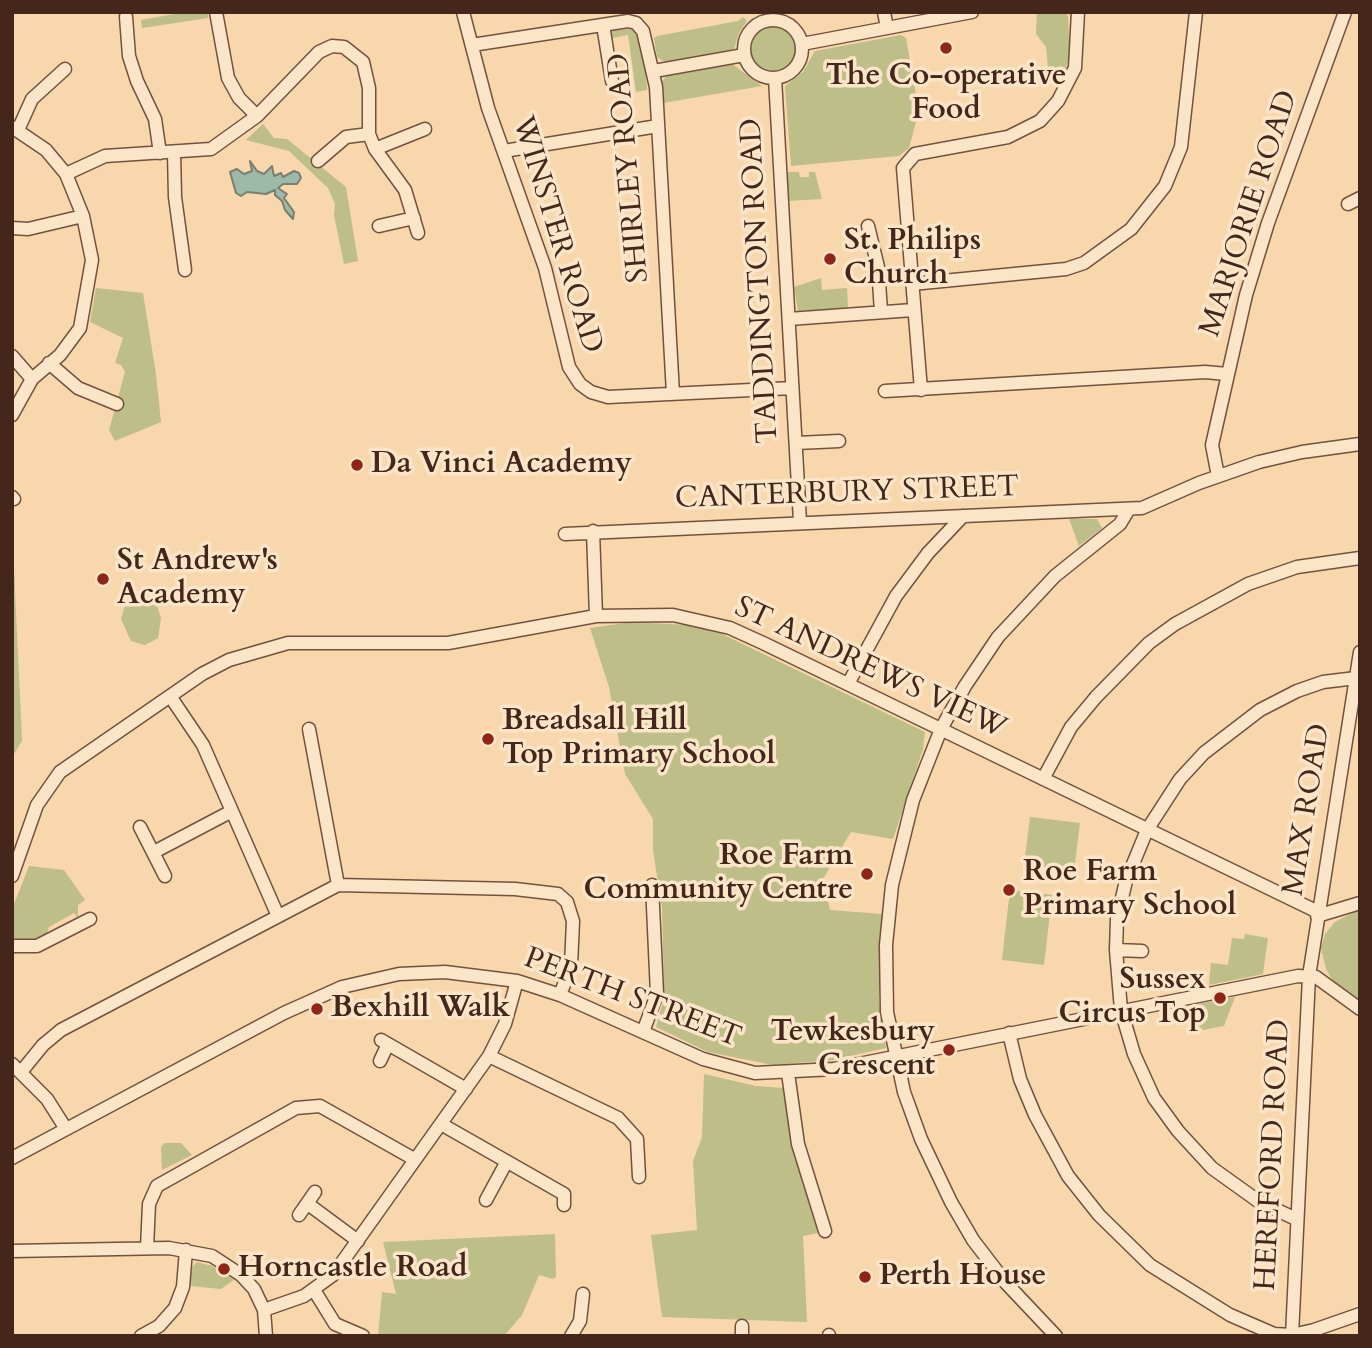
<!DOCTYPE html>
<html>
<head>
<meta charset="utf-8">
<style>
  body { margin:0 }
  #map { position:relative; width:1372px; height:1348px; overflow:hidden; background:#f7d7ab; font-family:Cardo,serif }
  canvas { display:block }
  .frame { position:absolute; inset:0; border:14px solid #45261a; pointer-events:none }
</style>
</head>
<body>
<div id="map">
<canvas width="1372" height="1348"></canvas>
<div class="frame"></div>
</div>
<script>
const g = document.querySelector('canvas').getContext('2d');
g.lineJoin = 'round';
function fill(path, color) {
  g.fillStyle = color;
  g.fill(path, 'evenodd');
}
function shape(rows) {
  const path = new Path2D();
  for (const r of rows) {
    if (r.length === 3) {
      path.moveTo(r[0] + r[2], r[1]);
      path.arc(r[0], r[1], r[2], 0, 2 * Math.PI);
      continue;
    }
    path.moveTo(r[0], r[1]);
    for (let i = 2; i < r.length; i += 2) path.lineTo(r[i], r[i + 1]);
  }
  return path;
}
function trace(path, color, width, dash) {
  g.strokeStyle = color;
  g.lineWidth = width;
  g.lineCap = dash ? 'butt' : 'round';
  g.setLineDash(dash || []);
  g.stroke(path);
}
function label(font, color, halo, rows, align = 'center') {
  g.font = font + ' Cardo,serif';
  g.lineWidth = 7;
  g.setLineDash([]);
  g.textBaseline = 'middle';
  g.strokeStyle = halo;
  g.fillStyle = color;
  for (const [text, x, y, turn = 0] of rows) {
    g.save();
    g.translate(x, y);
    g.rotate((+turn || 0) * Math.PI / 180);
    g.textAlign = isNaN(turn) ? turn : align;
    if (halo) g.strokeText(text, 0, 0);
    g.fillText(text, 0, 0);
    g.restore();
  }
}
const green = shape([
  [186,12,208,12,208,18,142,28,141,20],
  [1037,12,1066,12,1068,17,1070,57,1062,80,1049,79,1046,47,1036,34],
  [743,17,747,21,739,33,734,49,665,62,657,57,654,38,657,36,738,21],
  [773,49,23],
  [630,29,636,32,646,72,647,90,636,92,628,35,612,38,610,31],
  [901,35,906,38,919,111,909,148,899,156,791,166,785,86,803,72,815,51],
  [732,64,762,86,663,103,661,83,667,75],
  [263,124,274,138,287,139,346,187,358,261,344,264,334,215,335,204,328,188,289,151,246,140],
  [786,172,799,172,800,177,809,177,809,172,815,172,822,199,788,201],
  [821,278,822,290,847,288,848,308,798,311,794,287],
  [96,288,143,293,156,374,161,422,115,441,109,430,125,372,121,365,115,363,123,338,90,322],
  [1069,519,1097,519,1102,528,1079,546],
  [12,524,22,741,12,757],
  [136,597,156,603,161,618,158,638,145,645,131,641,121,619,125,605],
  [632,622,688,625,722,634,925,732,923,749,893,839,851,832,823,879,830,910,882,914,879,1001,886,1048,832,1060,773,1065,708,1052,656,1027,664,998,662,907,653,851,653,819,625,774,609,687,590,628],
  [1030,817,1080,823,1074,871,1024,865],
  [29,866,64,870,85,900,78,905,78,919,74,913,49,927,46,937,40,939,12,940,12,909],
  [1010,890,1052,895,1044,965,1002,960],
  [1360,909,1360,1003,1335,985,1326,969,1321,948,1325,934,1335,922],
  [1245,934,1268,938,1263,974,1209,985,1211,963,1228,965,1232,938,1244,939],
  [1235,997,1224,1026,1203,1030,1182,1007],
  [704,1074,756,1086,784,1088,798,1161,818,1233,803,1236,807,1322,662,1317,651,1235,697,1230,693,1161,702,1137],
  [165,1143,181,1143,192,1155,162,1170,161,1147],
  [555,1234,556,1277,553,1279,539,1275,522,1315,504,1336,378,1336,382,1292,396,1294,383,1242],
  [197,1262,212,1266,234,1280,221,1289,190,1286,192,1267]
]);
const water = shape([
  [250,161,257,171,264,174,272,166,274,176,281,173,283,177,294,171,299,173,301,178,297,184,283,184,278,188,287,194,284,198,294,212,293,219,285,210,282,201,275,195,275,190,266,194,247,192,241,196,236,193,230,172,237,169,244,174,252,171,250,161]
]);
const minor = shape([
  [216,12,228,78,239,98,257,116],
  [463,12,488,108,545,268,569,367,580,384,591,392,608,397,792,388],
  [884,12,887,28],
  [126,17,129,56,137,81,155,119,160,153],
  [773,49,29],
  [603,25,612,81],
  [802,44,972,12],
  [472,45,628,21,636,23,643,31,656,87,673,394],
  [654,71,744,55],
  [775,78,800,522],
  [12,127,46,150,66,174,83,216,92,260,80,328,60,355,32,379,12,415],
  [18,130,32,99,65,69],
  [375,149,425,129],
  [504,151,658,126],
  [174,153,175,197,185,270],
  [318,161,346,137,369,134],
  [66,174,105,156,211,149,257,116,319,52,332,46,344,47,363,62,369,88,369,134,375,149,405,190,418,233],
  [1348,204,1360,198],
  [379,226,414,218],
  [868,226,878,267,881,312],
  [12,228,28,229,83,216],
  [912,284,1066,269,1084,263,1131,229,1165,186,1181,147,1196,12],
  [789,319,913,310],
  [12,356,32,379],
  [49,363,78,388,117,404],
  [921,390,903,168,915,154,1008,137,1040,121,1058,101,1075,68,1078,12],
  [885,391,1205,372,1227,374],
  [797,443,839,441],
  [1218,476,1212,445,1246,295,1268,223,1345,12],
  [12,497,14,499],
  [593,531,596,616],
  [565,534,1142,508,1199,483,1259,462,1302,452,1360,444],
  [848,684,896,596,928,553,963,516],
  [170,696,203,745,278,916],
  [309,729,338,885],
  [1043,779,1071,727,1096,697,1149,643,1175,624,1248,584,1297,567,1360,558],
  [140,827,165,876],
  [154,852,232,811],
  [12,876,37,805,60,772,202,674,229,660,288,643,448,643,596,616,673,615,730,628,763,643,1318,912],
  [1317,916,1360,903],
  [12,946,37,946,90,919],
  [1116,950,1142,951],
  [643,1032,657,994,652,885],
  [1009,1033,1020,1079,1035,1115,1068,1176,1099,1215,1150,1265,1230,1315,1274,1334,1292,1335,1314,1330,1360,1314],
  [381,1040,466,1089],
  [489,1056,618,1118,637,1139,639,1177],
  [380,1061,387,1046],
  [12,1064,47,1099,66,1129],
  [21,1072,43,1045,61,1030,338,885,515,889,558,894,567,902,573,921,571,966,560,995],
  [788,1073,798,1144,825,1231],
  [441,1124,564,1194,564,1205],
  [12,1158,284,1013,342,987,399,974,445,972,517,981,560,995,703,1059,755,1073,834,1069,1298,976,1316,977,1360,1009],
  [486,1200,506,1163],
  [308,1204,358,1241],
  [299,1215,315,1192],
  [1296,1219,1258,1201,1212,1168,1178,1131,1154,1098,1134,1054,1121,1010,1116,950,1117,919,1126,881,1147,830,1180,779,1204,753,1260,710,1297,691,1323,682,1356,678],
  [147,1248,149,1204,157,1186,296,1108,320,1106,414,1159],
  [12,1251,169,1248,212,1256,241,1275,254,1289,264,1310,266,1336],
  [314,1290,335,1324,363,1336],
  [264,1310,304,1296,333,1275,489,1056,505,1024,517,981],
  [829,1335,829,1336],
  [141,1336,159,1326,175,1308,183,1287,186,1250],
  [571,1336,580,1321,583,1294],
  [742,1336,742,1326],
  [1056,1336,1006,1283,973,1240,951,1202,921,1139,904,1092,887,1012,886,945,892,885,913,800,941,729,965,686,998,637,1055,576,1120,524,1129,509],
  [1292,1336,1309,976,1360,652]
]);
const markers = [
  [946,48,7,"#8f2418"],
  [830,259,7,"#8f2418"],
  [357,465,7,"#8f2418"],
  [103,579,7,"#8f2418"],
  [488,739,7,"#8f2418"],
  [867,874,7,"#8f2418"],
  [1009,890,7,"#8f2418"],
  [1220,998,7,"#8f2418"],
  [317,1009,7,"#8f2418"],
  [949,1050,7,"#8f2418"],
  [224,1269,7,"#8f2418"],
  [865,1277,7,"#8f2418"]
];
const poiNames = [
  ["The Co-operative",946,77,"center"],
  ["Food",946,111,"center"],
  ["St. Philips",844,242],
  ["Church",844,276],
  ["Da Vinci Academy",371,465],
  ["St Andrew's",117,562],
  ["Academy",117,596],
  ["Breadsall Hill",502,722],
  ["Top Primary School",502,756],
  ["Roe Farm",853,857,"right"],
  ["Community Centre",853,891,"right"],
  ["Roe Farm",1023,873],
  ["Primary School",1023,907],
  ["Sussex",1206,981,"right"],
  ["Circus Top",1206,1015,"right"],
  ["Bexhill Walk",331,1009],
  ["Tewkesbury",935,1033,"right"],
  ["Crescent",935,1067,"right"],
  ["Horncastle Road",238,1269],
  ["Perth House",879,1277]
];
const streetNames = [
  ["SHIRLEY ROAD",630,168,-95],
  ["MARJORIE ROAD",1250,214,-72],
  ["WINSTER ROAD",556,235,73],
  ["TADDINGTON ROAD",761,281,-93],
  ["CANTERBURY STREET",847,494,-2],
  ["ST ANDREWS VIEW",870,669,25],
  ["MAX ROAD",1308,810,-81],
  ["PERTH STREET",632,999,21],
  ["HEREFORD ROAD",1274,1155,-87]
];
fill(green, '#bdbe88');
fill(water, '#9dbaa8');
trace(water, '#7a7f6f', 2);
trace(minor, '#72523e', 15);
trace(minor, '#fae5c8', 12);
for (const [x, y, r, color] of markers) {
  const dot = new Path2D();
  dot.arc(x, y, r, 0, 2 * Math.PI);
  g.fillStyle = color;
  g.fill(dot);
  trace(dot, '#fae5c8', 2.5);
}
label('bold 30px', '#45261a', '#fae5c8', poiNames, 'left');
label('30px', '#45261a', '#fae5c8', streetNames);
</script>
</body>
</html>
